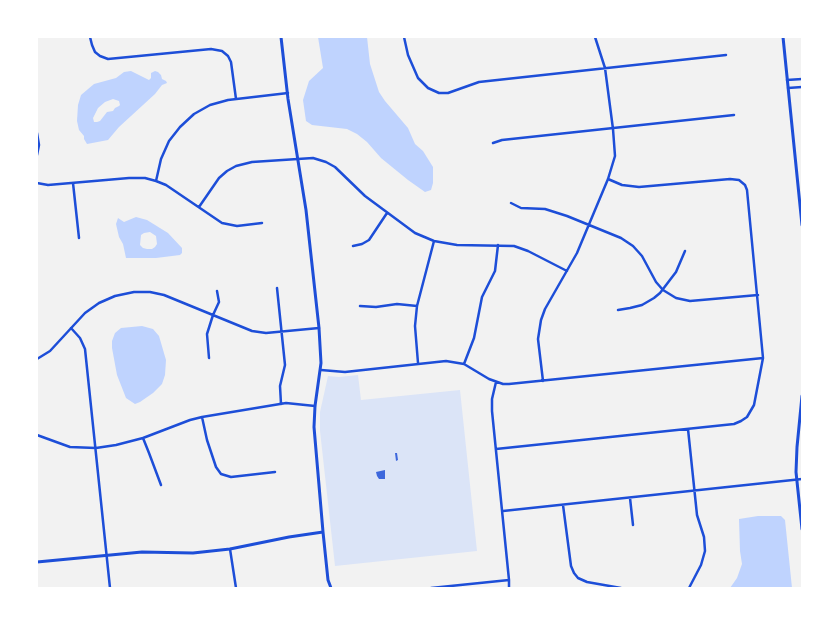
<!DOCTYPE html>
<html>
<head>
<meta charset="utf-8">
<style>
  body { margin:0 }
  #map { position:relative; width:839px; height:625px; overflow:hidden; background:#f2f2f2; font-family:Lato,sans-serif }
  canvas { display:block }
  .frame { position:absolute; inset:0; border:38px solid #fff; pointer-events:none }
</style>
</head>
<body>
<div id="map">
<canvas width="839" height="625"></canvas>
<div class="frame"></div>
</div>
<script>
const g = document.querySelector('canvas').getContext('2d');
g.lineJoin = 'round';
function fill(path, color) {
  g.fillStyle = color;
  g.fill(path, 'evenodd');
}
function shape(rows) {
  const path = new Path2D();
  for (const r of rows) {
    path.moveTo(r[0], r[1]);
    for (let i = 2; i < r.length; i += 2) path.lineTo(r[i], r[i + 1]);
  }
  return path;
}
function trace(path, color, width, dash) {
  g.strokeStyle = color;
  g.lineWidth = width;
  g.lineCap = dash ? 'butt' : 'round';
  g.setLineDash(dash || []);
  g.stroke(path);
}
const green = shape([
  [358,375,361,400,460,390,477,551,335,566,320,431,320,412,328,376,339,377]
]);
const water = shape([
  [318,37,367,37,370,64,379,92,385,101,408,128,415,144,423,151,433,167,433,183,431,190,425,192,408,180,381,158,367,142,357,134,347,129,312,125,306,121,303,100,309,81,323,68],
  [131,71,149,80,151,78,151,73,155,71,158,72,161,75,162,79,166,81,167,83,162,85,155,94,119,127,108,140,87,144,84,139,84,136,79,130,77,121,78,105,81,95,94,84,116,78,124,72],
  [113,99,119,101,120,105,119,106,115,108,113,111,107,112,100,121,97,122,94,122,93,118,98,108,105,102],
  [136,217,147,220,168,233,182,248,182,253,180,255,156,258,126,258,123,244,119,237,116,224,118,218,124,222],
  [150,232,156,236,157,244,155,247,152,249,147,249,143,248,140,245,141,235,144,233],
  [142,326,153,329,159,336,166,360,165,375,162,384,153,393,140,402,135,404,126,398,117,375,112,348,112,341,115,333,121,328],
  [758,516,781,516,785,520,792,588,730,588,737,578,742,564,740,551,739,519]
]);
const building = shape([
  [395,453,397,453,398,460,396,461],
  [385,470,385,479,379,479,377,476,376,472]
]);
const minor = shape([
  [90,37,92,45,95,52,100,56,108,59,211,49,222,51,228,56,231,62,236,99],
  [404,37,408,55,418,78,428,88,439,93,448,93,479,82,726,55],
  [787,80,802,79],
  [788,88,802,87],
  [37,133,39,145,37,155],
  [493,143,502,140,734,115],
  [156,181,161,159,169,141,180,127,194,114,210,105,228,100,288,93],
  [37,183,48,185,129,178,145,178,156,181,166,185,222,223,237,226,262,223],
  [73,183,79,238],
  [511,203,521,208,545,209,567,216,621,238,633,246,642,256,656,282,663,290,676,298,690,301,758,295],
  [199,207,219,178,227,171,236,166,252,162,313,158,326,162,335,167,365,196,415,233,434,241,457,245,514,246,528,251,567,271],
  [353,246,362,244,369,240,387,213],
  [277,288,285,365,280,386,281,404],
  [360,306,376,307,397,304,417,306],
  [618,310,630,308,642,305,654,298,660,293,676,272,685,251],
  [71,328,80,338,85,349,110,588],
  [209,358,207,334,213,315,219,302,217,291],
  [37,359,50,351,85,313,99,303,115,296,134,292,150,292,164,295,252,331,266,333,319,328],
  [418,363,415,326,417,306,434,241],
  [464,364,474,338,482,297,495,271,498,245],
  [321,370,345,372,446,361,464,364,489,379,503,384,509,384,763,358],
  [543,381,538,339,541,320,545,309,577,253,608,179,615,156,613,129,605,68,595,37],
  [496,382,492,399,492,411,509,580,509,588],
  [202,417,207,440,216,467,221,474,231,477,275,472],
  [688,429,697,515,704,537,705,551,701,565,689,588],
  [37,435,70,447,96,448,116,445,143,438,190,420,202,417,286,403,315,406],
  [143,438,149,453,161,485],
  [496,449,734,424,741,421,747,417,754,405,763,358,747,190,745,185,739,180,730,179,639,187,622,185,608,179],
  [630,498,633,525],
  [563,505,571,566,574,573,578,578,587,582,621,588],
  [503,511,802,479],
  [230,549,236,588],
  [431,588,509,580]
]);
const tertiary = shape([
  [281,37,288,99,306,210,319,328,321,363,315,406,314,427,323,532,328,580,331,588],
  [783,37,802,225],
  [802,396,797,447,796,472,802,529],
  [37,562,142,552,193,553,230,549,289,537,323,532]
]);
fill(green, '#dbe4f7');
fill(water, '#bfd3fe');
fill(building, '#3d67dc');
trace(minor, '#1d4ed8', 2.5);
trace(tertiary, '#1d4ed8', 3);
</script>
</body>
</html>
